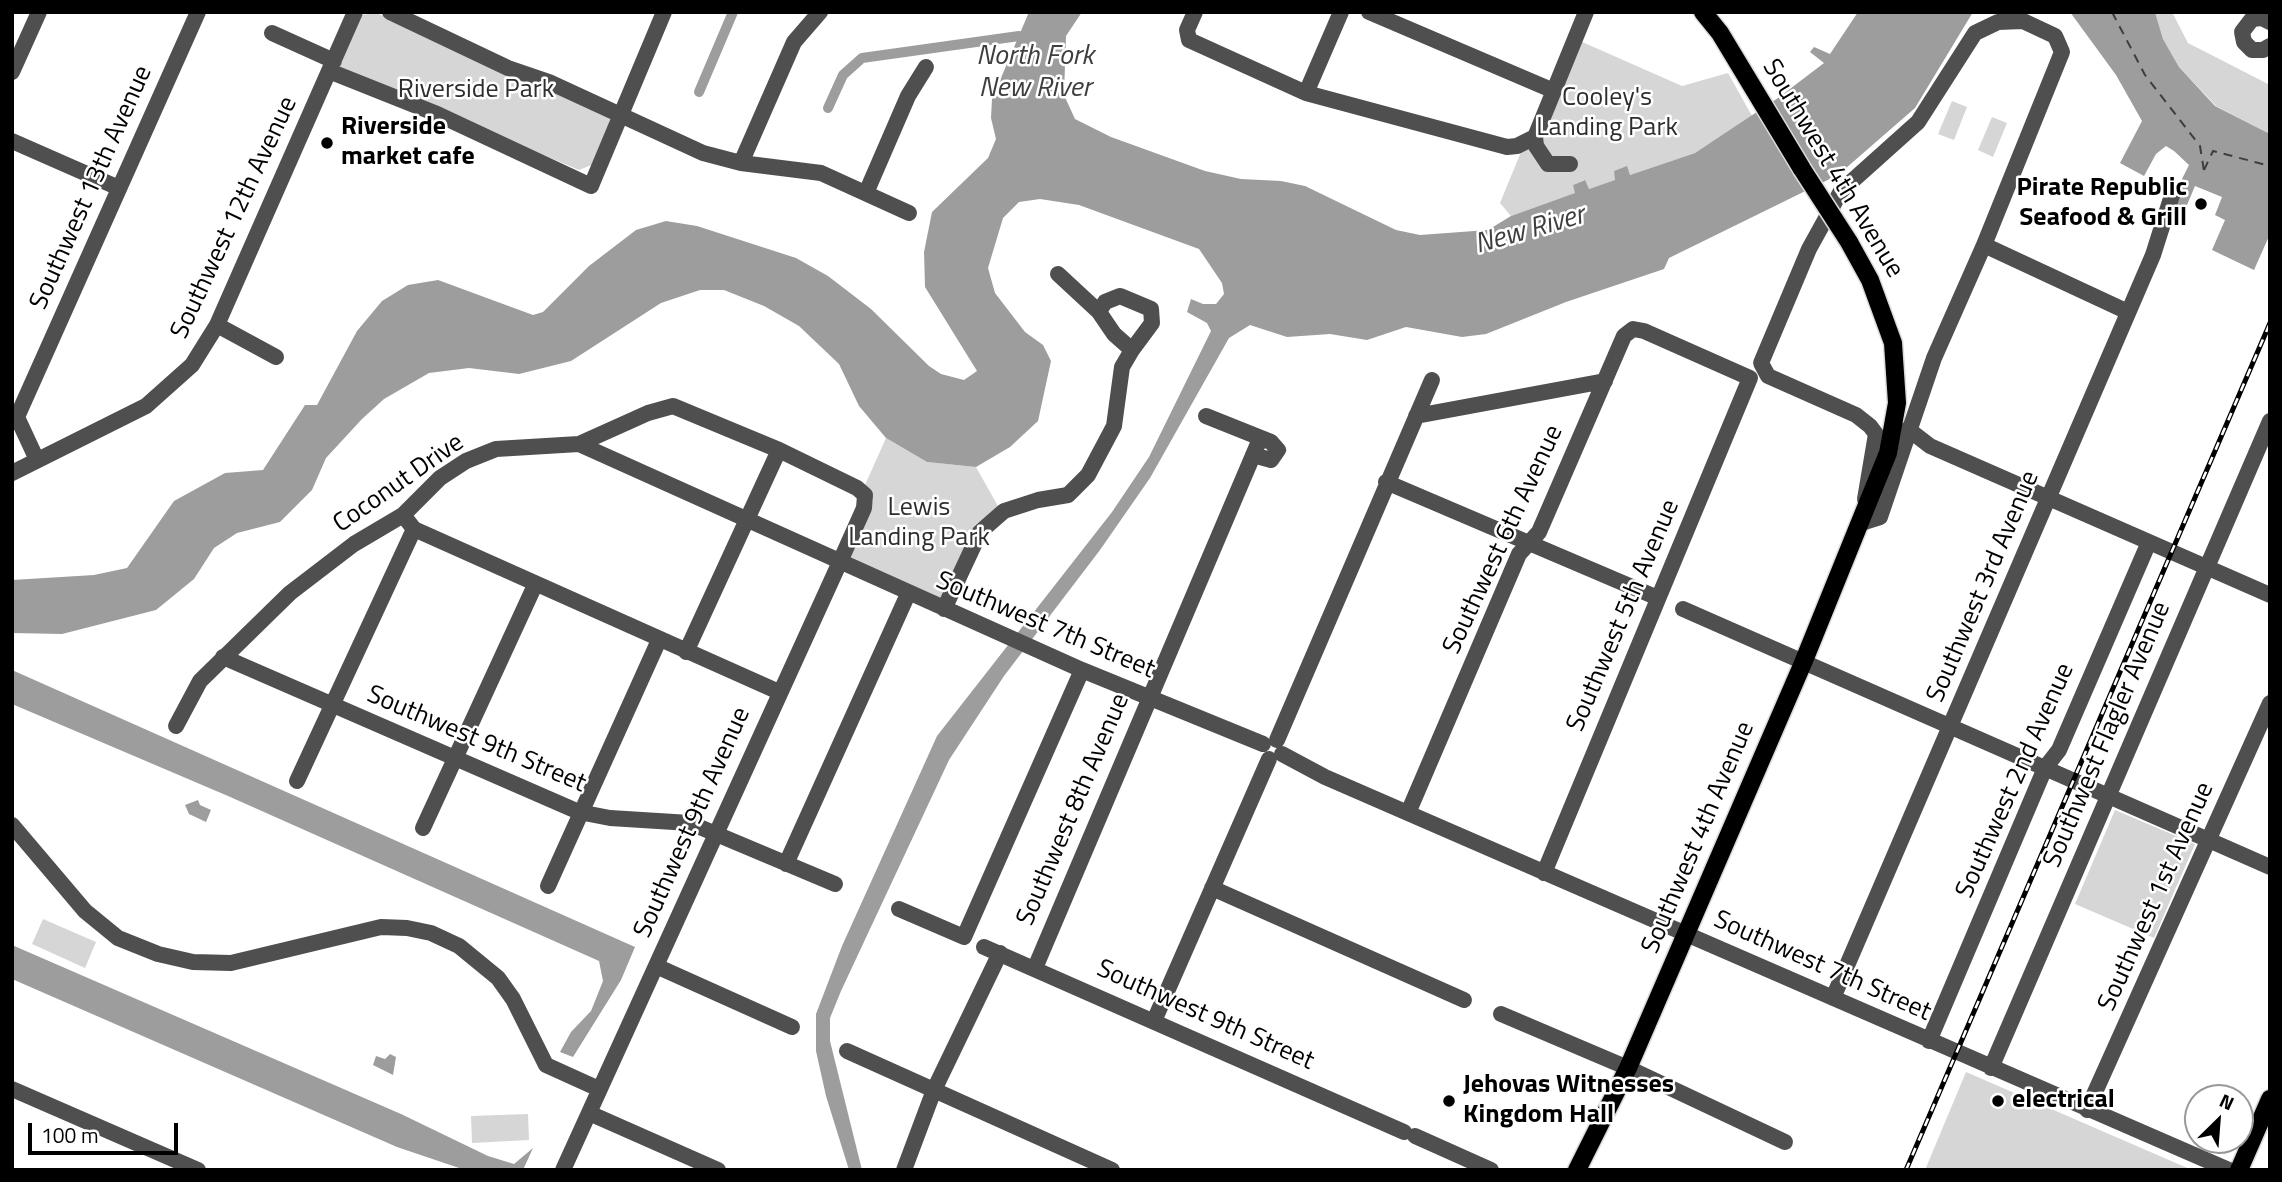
<!DOCTYPE html>
<html>
<head>
<meta charset="utf-8">
<style>
  body { margin:0 }
  #map { position:relative; width:2282px; height:1182px; overflow:hidden; background:#fff; font-family:"Titillium Web",sans-serif }
  canvas { display:block }
  .frame { position:absolute; inset:0; border:14px solid #000; pointer-events:none }
  .north { position:absolute; left:2184px; top:1084px; width:70px; height:70px; box-sizing:border-box; background:#fff; border:2px solid #999; border-radius:50%; rotate:25deg; font-size:19px; font-weight:700; line-height:28px; text-align:center; color:#000 }
  .north::after { content:''; display:block; margin:auto; width:24px; height:32px; background:#000; clip-path:polygon(50% 0,100% 100%,50% 72%,0 100%) }
  .scale { position:absolute; left:28px; top:1123px; width:150px; height:32px; box-sizing:border-box; border:4px solid #000; border-top:0; padding-left:9px; font-size:21px; line-height:24px; white-space:nowrap; color:#000; -webkit-text-stroke:5px #fff; paint-order:stroke }
</style>
</head>
<body>
<div id="map">
<canvas width="2282" height="1182"></canvas>
<div class="frame"></div>
<div class="north">N</div>
<div class="scale">100 m</div>
</div>
<script>
const g = document.querySelector('canvas').getContext('2d');
g.lineJoin = 'round';
function fill(path, color) {
  g.fillStyle = color;
  g.fill(path, 'evenodd');
}
function shape(rows) {
  const path = new Path2D();
  for (const r of rows) {
    path.moveTo(r[0], r[1]);
    for (let i = 2; i < r.length; i += 2) path.lineTo(r[i], r[i + 1]);
  }
  return path;
}
function trace(path, color, width, dash) {
  g.strokeStyle = color;
  g.lineWidth = width;
  g.lineCap = dash ? 'butt' : 'round';
  g.setLineDash(dash || []);
  g.stroke(path);
}
function label(font, color, halo, rows, align = 'center') {
  g.font = font + ' "Titillium Web",sans-serif';
  g.lineWidth = 5;
  g.setLineDash([]);
  g.textBaseline = 'middle';
  g.strokeStyle = halo;
  g.fillStyle = color;
  for (const [text, x, y, turn = 0] of rows) {
    g.save();
    g.translate(x, y);
    g.rotate((+turn || 0) * Math.PI / 180);
    g.textAlign = isNaN(turn) ? turn : align;
    if (halo) g.strokeText(text, 0, 0);
    g.fillText(text, 0, 0);
    g.restore();
  }
}
const green = shape([
  [374,12,602,109,610,116,612,126,594,164,579,170,345,71,340,68,340,60,359,16],
  [2155,12,2172,12,2188,43,2270,85,2270,134,2216,106,2179,67,2163,39],
  [1580,41,1682,86,1728,73,1752,116,1695,153,1630,175,1626,167,1614,171,1616,180,1589,189,1584,180,1573,185,1576,193,1511,216,1500,203,1521,152],
  [1952,101,1967,107,1954,140,1938,134],
  [1992,117,2007,123,1993,157,1978,150],
  [886,438,927,462,976,467,999,508,975,525,941,603,847,562,873,500,865,485],
  [2115,810,2195,844,2154,938,2075,904],
  [43,919,96,942,85,968,32,944],
  [1966,1072,2192,1170,1925,1170],
  [528,1114,529,1140,472,1143,471,1116]
]);
const water = shape([
  [1029,12,1082,12,1066,36,1064,95,1075,119,1111,137,1205,171,1241,179,1281,181,1305,186,1396,230,1420,235,1488,230,1511,216,1575,193,1573,185,1585,180,1589,189,1615,180,1614,171,1627,166,1630,175,1695,153,1778,98,1824,63,1810,52,1814,47,1830,54,1858,12,1973,12,1915,108,1838,175,1669,258,1664,269,1566,302,1486,334,1462,337,1406,327,1367,340,1330,334,1287,337,1250,325,1229,338,1150,478,1100,550,1004,676,949,760,841,991,830,1018,830,1041,862,1170,849,1170,826,1096,816,1051,816,1014,842,946,937,736,1112,512,1149,457,1211,331,1207,323,1187,312,1191,299,1203,304,1216,304,1224,294,1222,283,1199,249,1079,205,1040,199,1019,202,1003,218,988,268,995,293,1025,332,1043,345,1051,361,1038,421,1010,447,976,467,927,462,886,438,859,406,839,364,799,326,764,306,724,290,700,290,661,303,571,361,519,374,469,368,429,373,384,399,362,419,326,458,312,490,280,522,237,533,214,548,194,579,156,610,62,634,12,633,12,580,94,575,127,568,174,501,225,473,263,470,305,405,317,405,357,331,382,301,408,285,438,280,533,315,543,312,589,266,636,230,666,221,697,226,796,258,828,276,871,309,929,366,941,374,964,380,977,371,925,287,924,252,932,212,988,158,996,139,991,118,992,99],
  [2070,12,2155,12,2163,39,2179,67,2215,106,2270,134,2270,234,2254,270,2212,250,2225,220,2215,215,2222,197,2195,186,2184,212,2169,205,2189,165,2174,151,2166,146,2156,154,2144,176,2120,163,2142,121,2116,75],
  [12,670,635,947,621,980,573,1057,560,1052,571,1032,591,1011,603,981,599,961,228,796,12,704],
  [198,800,200,805,211,810,206,822,189,814,185,805],
  [12,945,401,1114,488,1156,514,1164,533,1148,523,1170,465,1170,397,1147,12,979],
  [390,1054,396,1057,393,1075,373,1065,376,1056,385,1059]
]);
const canal = shape([
  [699,92,733,12],
  [828,108,843,75,862,58,1019,36]
]);
const ferry = shape([
  [2112,12,2145,75,2200,146,2204,171],
  [2204,170,2213,151,2270,166]
]);
const minor = shape([
  [390,12,508,68,549,82,703,153,741,163,821,173,909,213],
  [1195,12,1187,30,1189,40,1306,93,1507,147,1517,146,1535,137],
  [1369,12,1554,91],
  [2270,22,2262,18,2252,19,2242,32,2244,42,2252,50,2263,50,2270,46],
  [272,33,334,61],
  [329,71,437,114,591,186,664,12],
  [12,72,39,12],
  [1306,93,1341,12],
  [12,141,119,188],
  [741,163,794,42,820,12],
  [1570,164,1548,164,1536,146,1535,137,1586,12],
  [866,193,908,96,926,67],
  [1984,245,2128,312],
  [1058,274,1099,312],
  [1120,296,1151,309,1152,323,1132,350,1114,334,1099,312,1105,302,1120,296],
  [217,325,276,357],
  [1206,416,1271,442,1278,450,1271,460,1253,455],
  [1416,416,1605,381],
  [1908,429,1930,446,2270,595],
  [579,444,1082,670,1263,744],
  [37,460,17,417,198,12],
  [12,473,146,406,192,365,217,325,355,12],
  [1386,482,1658,598],
  [403,515,414,529,779,692],
  [1861,523,1880,517,1934,358,1984,245,2062,52,2055,36,2023,21,1998,22,1975,33,1918,122,1841,191,1809,249,1761,363,1768,376,1856,415,1870,426,1876,434,1865,499],
  [944,609,980,532,1004,511,1038,500,1068,495,1088,475,1114,426,1122,367,1132,350],
  [1683,609,2270,867],
  [686,652,779,450],
  [223,657,579,812,610,818,690,823,835,884],
  [176,726,200,681,290,593,354,544,403,515,440,478,466,461,496,449,579,444,648,413,673,406,779,450,857,488,865,495,864,508,839,564,563,1170],
  [1277,740,1432,380],
  [1282,754,1325,777,2229,1170],
  [297,781,414,529],
  [1408,813,1519,554,1539,532,1624,336,1633,329,1644,331,1750,378,1544,873],
  [12,825,85,911,118,938,158,954,193,962,231,963,381,927,407,928,431,933,459,946,498,978,513,999,546,1065,599,1089],
  [423,828,535,585],
  [786,864,908,594],
  [548,886,659,640],
  [1212,888,1464,1000],
  [899,909,964,937,1082,670],
  [984,947,1404,1132],
  [656,966,792,1027],
  [1035,968,1260,439],
  [1833,998,2153,255,2173,192],
  [1501,1014,1628,1068,1785,1142],
  [1154,1021,1269,759],
  [1929,1041,2045,768,2059,750,2149,542],
  [847,1051,1112,1170],
  [1991,1068,2270,421],
  [12,1089,198,1170],
  [2087,1110,2270,703],
  [589,1113,718,1170],
  [1415,1136,1491,1170],
  [904,1170,934,1090,1000,953]
]);
const major = shape([
  [1703,12,1720,33,1802,169],
  [1577,1170,1628,1068,1803,663,1888,453,1897,403,1893,343,1870,280,1849,242],
  [2239,1170,2270,1099]
]);
const rail = shape([
  [1906,1170,2270,323]
]);
const majorBridge = shape([
  [1802,169,1849,242]
]);
const markers = [
  [327,143,7,"#000"],
  [2201,204,7,"#000"],
  [1449,1101,7,"#000"],
  [1998,1101,7,"#000"]
];
const parkNames = [
  ["Riverside Park",476,91],
  ["Cooley's",1607,99],
  ["Landing Park",1607,129],
  ["Lewis",919,509],
  ["Landing Park",919,539]
];
const poiNames = [
  ["Riverside",341,128],
  ["market cafe",341,158],
  ["Pirate Republic",2187,189,"right"],
  ["Seafood & Grill",2187,219,"right"],
  ["Jehovas Witnesses",1463,1086],
  ["Kingdom Hall",1463,1116],
  ["electrical",2012,1101]
];
const streetNames = [
  ["Southwest 4th Avenue",1832,169,59],
  ["Southwest 13th Avenue",92,188,-66],
  ["Southwest 12th Avenue",235,218,-65],
  ["Coconut Drive",399,484,-35],
  ["Southwest 6th Avenue",1504,540,-65],
  ["Southwest 3rd Avenue",1984,587,-67],
  ["Southwest 5th Avenue",1624,616,-67],
  ["Southwest 7th Street",1045,626,23],
  ["Southwest Flagler Avenue",2108,735,-67],
  ["Southwest 9th Street",476,740,23],
  ["Southwest 2nd Avenue",2016,781,-66],
  ["Southwest 8th Avenue",1074,810,-67],
  ["Southwest 9th Avenue",693,823,-66],
  ["Southwest 4th Avenue",1699,838,-67],
  ["Southwest 1st Avenue",2157,897,-66],
  ["Southwest 7th Street",1822,967,24],
  ["Southwest 9th Street",1205,1016,24]
];
const waterNames = [
  ["North Fork",1035,57],
  ["New River",1035,89],
  ["New River",1530,231,-16]
];
fill(green, '#d6d6d6');
fill(water, '#9d9d9d');
trace(canal, '#9d9d9d', 10);
trace(ferry, '#3e3e3e', 2, [9, 7]);
trace(major, '#dbdbdb', 21);
trace(minor, '#4f4f4f', 16);
trace(major, '#000', 18);
trace(rail, '#000', 5);
trace(rail, '#fff', 2.5, [8]);
trace(majorBridge, '#dbdbdb', 21, []);
trace(majorBridge, '#000', 18);
for (const [x, y, r, color] of markers) {
  const dot = new Path2D();
  dot.arc(x, y, r, 0, 2 * Math.PI);
  g.fillStyle = color;
  g.fill(dot);
  trace(dot, '#fff', 2.5);
}
label('26px', '#2d2d2d', '#fff', parkNames);
label('bold 26px', '#000', '#fff', poiNames, 'left');
label('26px', '#000', '#fff', streetNames);
label('italic 28px', '#3e3e3e', '#fff', waterNames);
</script>
</body>
</html>
